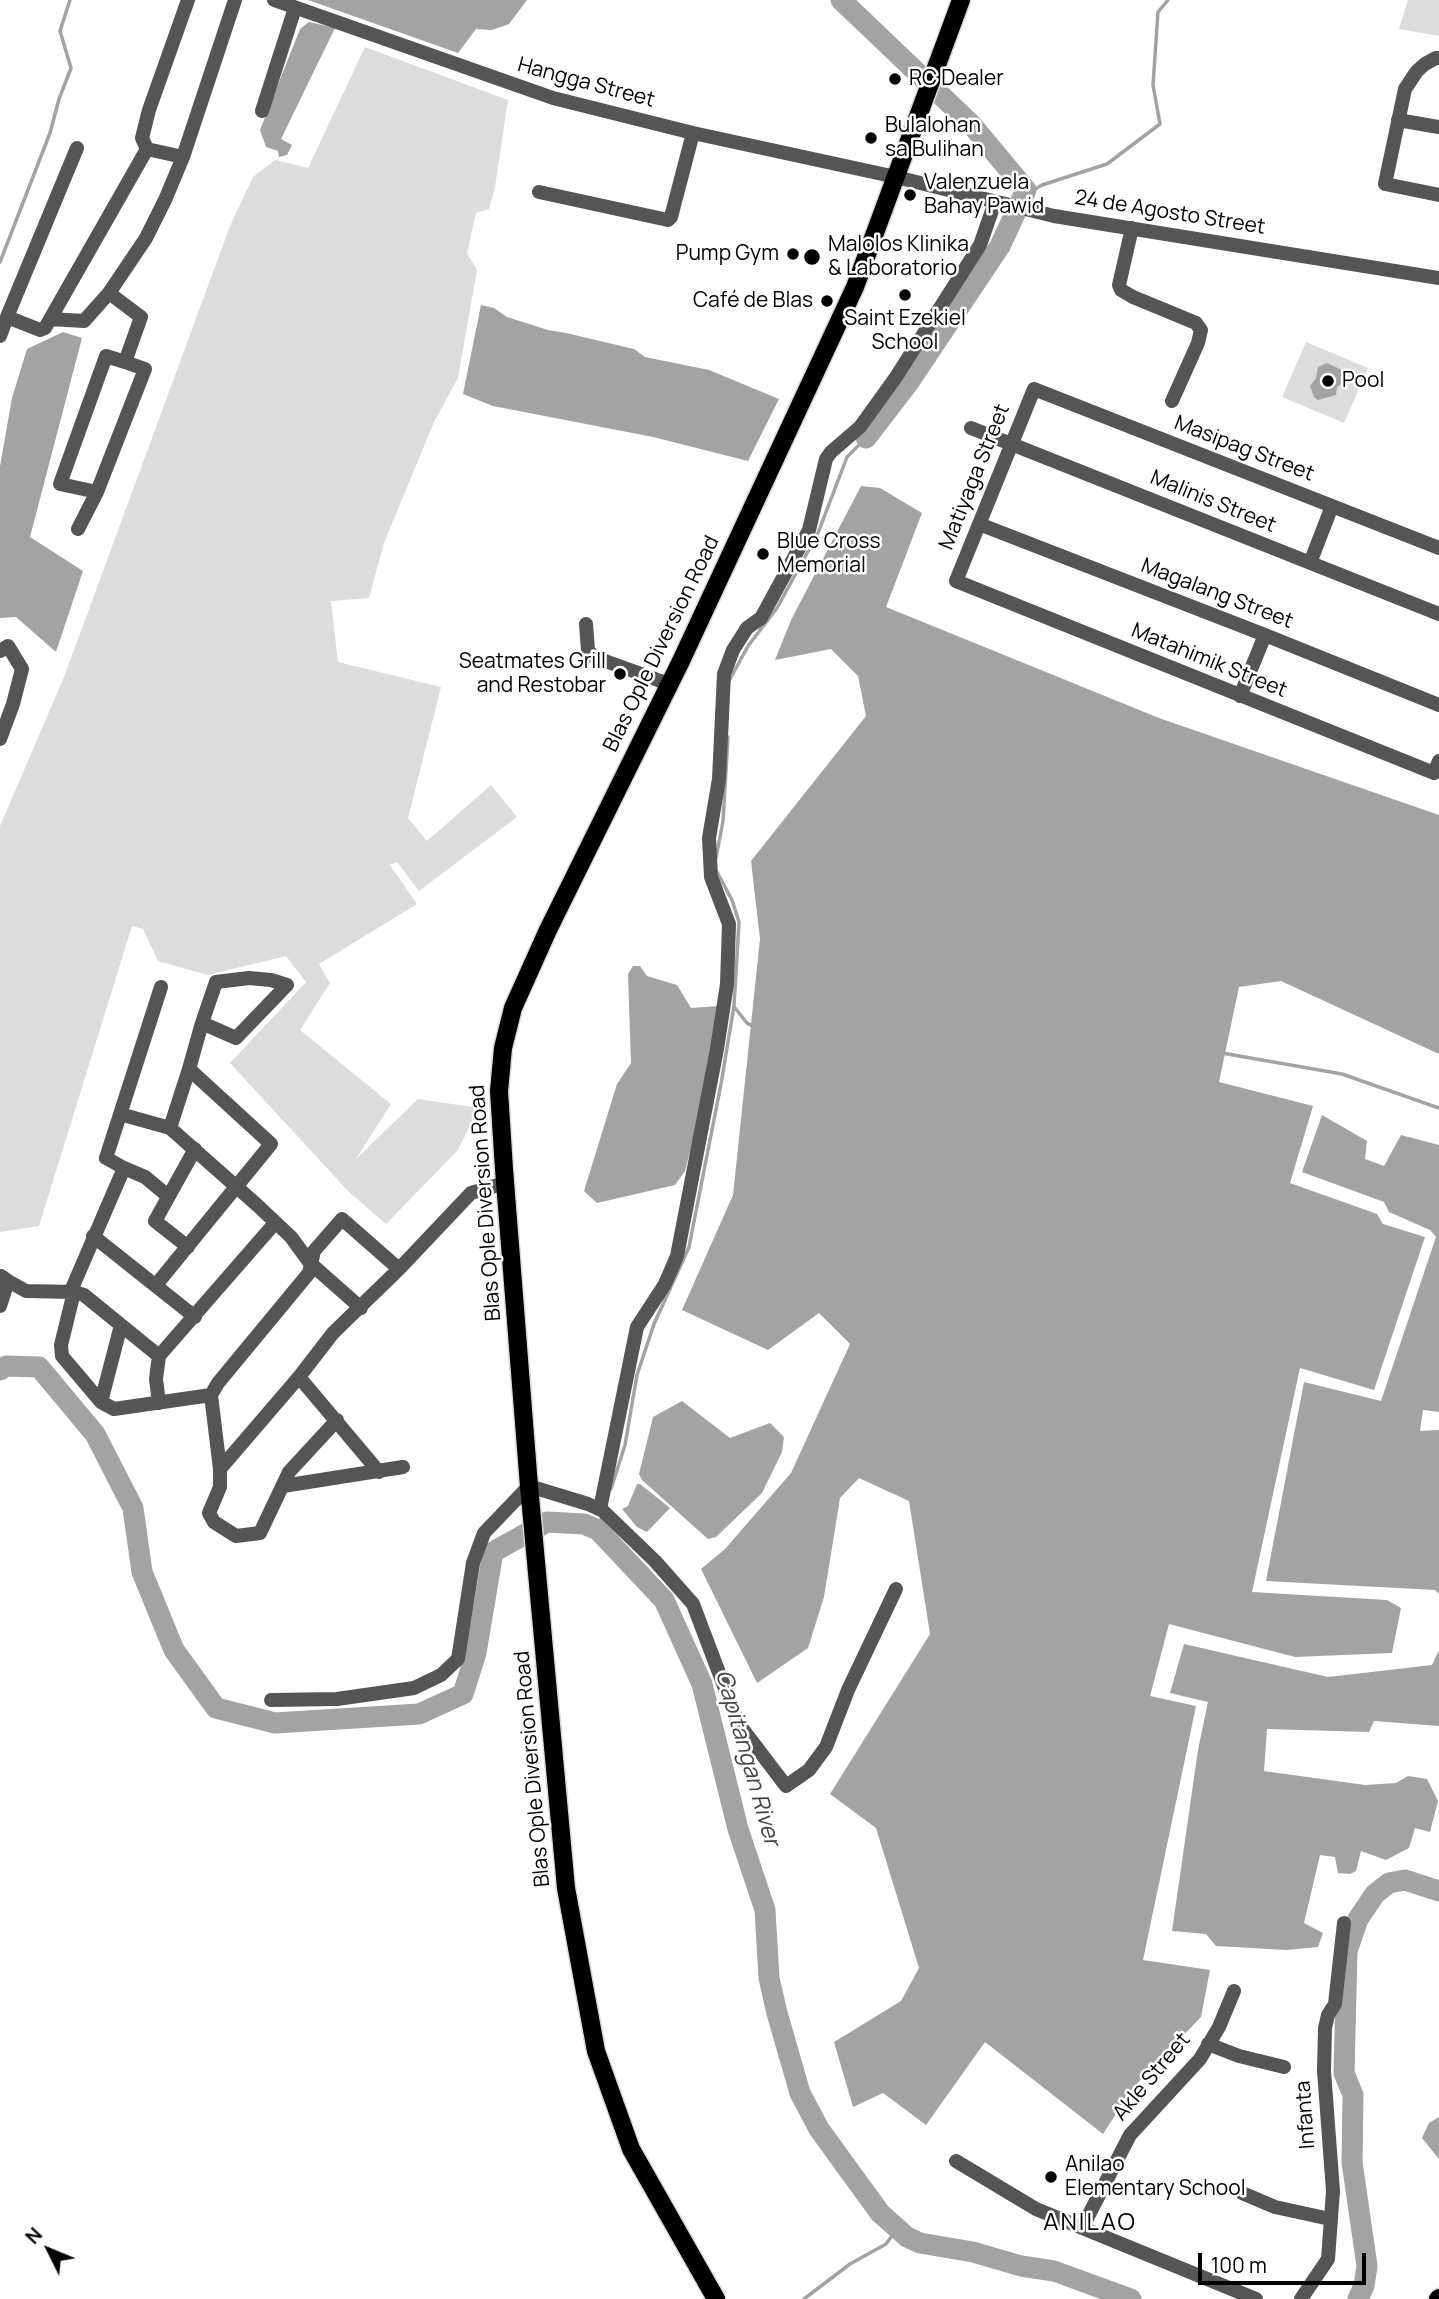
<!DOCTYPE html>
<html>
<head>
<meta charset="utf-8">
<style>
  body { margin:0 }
  #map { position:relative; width:1439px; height:2299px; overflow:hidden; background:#fff; font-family:Manrope,sans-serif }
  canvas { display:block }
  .north { position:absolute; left:14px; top:2215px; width:70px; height:70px; -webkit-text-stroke:5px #fff; paint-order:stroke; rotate:313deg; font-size:19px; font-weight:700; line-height:28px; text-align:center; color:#000 }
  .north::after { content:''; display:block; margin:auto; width:24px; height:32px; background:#000; clip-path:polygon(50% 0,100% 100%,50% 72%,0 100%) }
  .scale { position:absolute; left:1198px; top:2253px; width:168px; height:32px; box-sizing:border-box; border:4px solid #000; border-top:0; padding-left:9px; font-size:21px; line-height:24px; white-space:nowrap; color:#000; -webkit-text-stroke:5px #fff; paint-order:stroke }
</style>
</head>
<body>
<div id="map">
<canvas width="1439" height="2299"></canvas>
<div class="north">N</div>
<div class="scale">100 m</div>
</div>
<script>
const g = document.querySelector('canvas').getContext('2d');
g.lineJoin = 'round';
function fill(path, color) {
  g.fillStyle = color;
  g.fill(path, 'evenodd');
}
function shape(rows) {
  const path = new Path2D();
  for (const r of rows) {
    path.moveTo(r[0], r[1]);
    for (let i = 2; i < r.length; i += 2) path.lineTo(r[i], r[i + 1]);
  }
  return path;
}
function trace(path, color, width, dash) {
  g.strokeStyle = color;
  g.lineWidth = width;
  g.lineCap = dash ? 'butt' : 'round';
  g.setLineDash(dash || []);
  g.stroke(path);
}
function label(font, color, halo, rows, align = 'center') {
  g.font = font + ' Manrope,sans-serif';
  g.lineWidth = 5;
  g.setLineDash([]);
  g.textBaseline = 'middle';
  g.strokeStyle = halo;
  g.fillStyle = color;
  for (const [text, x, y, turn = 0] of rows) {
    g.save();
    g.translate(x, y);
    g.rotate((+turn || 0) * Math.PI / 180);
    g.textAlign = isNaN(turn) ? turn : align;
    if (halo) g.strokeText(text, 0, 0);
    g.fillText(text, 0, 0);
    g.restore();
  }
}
const green = shape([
  [1408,0,1439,0,1439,36,1399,29],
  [365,47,508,100,495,187,489,209,476,213,467,253,477,270,458,378,434,422,384,543,369,598,331,601,338,662,441,687,408,818,427,841,491,785,517,817,419,891,397,862,390,865,417,904,319,964,330,983,300,1030,391,1104,356,1159,418,1099,479,1108,458,1150,386,1224,348,1191,230,1063,306,982,286,956,208,975,158,961,143,929,132,926,39,1226,0,1232,0,826,64,677,230,226,253,177,275,160,308,168],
  [1306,342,1368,368,1344,423,1282,397]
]);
const water = shape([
  [308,0,527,0,509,24,492,30,476,29,458,53],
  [309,22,335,28,281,139,292,145,287,155,279,157,278,151,266,147,260,130,300,29],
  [481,305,494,308,507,317,548,330,566,333,634,349,645,357,709,370,779,399,748,461,653,437,493,406,463,394],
  [63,332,82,338,30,537,83,571,56,652,16,617,0,618,0,466,12,398,27,349],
  [1327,363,1346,372,1347,376,1346,380,1337,387,1336,395,1318,400,1314,397,1310,386,1316,378,1318,367],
  [861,486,880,488,922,513,886,607,1159,718,1439,815,1439,1054,1281,981,1239,987,1219,1082,1313,1106,1290,1183,1377,1214,1383,1224,1425,1237,1374,1390,1300,1368,1252,1592,1387,1600,1401,1608,1392,1653,1295,1657,1169,1624,1150,1696,1196,1706,1143,1960,1210,1970,1201,2017,1132,2089,1103,2134,985,2042,926,2125,883,2093,853,2107,834,2042,901,2001,919,1968,876,1828,830,1794,930,1634,909,1501,859,1478,840,1498,824,1597,808,1648,757,1683,701,1569,725,1549,791,1473,850,1344,819,1313,768,1350,682,1310,733,1195,760,939,751,861,866,716,858,676,831,649,775,660,791,620],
  [633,966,640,966,647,976,677,985,691,1008,718,1006,699,1116,685,1171,675,1185,597,1203,584,1191,617,1084,631,1063,628,974],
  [1322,1115,1367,1141,1365,1159,1384,1166,1401,1135,1439,1145,1439,1412,1423,1410,1420,1431,1439,1430,1439,1594,1435,1590,1266,1581,1304,1382,1381,1401,1436,1237,1430,1230,1389,1212,1384,1202,1302,1172],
  [682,1401,730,1438,770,1423,784,1437,782,1452,762,1493,716,1537,708,1539,642,1480,639,1474,653,1417],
  [637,1484,640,1484,670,1508,647,1532,637,1527,622,1509,628,1506],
  [1184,1644,1328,1677,1432,1665,1439,1650,1439,1726,1374,1721,1369,1732,1267,1729,1264,1771,1365,1785,1396,1783,1408,1776,1427,1779,1438,1801,1430,1832,1415,1828,1409,1848,1386,1860,1361,1851,1356,1871,1350,1874,1338,1873,1335,1857,1320,1855,1304,1923,1323,1933,1318,1947,1287,1950,1216,1946,1206,1934,1172,1931,1198,1750,1208,1702,1170,1693],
  [1439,2117,1439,2159,1422,2138,1429,2123]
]);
const stream = shape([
  [1023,196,1042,185,1107,164,1160,124,1153,85,1158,12,1168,0],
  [0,262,50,133,59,99,71,68,60,31,70,0],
  [729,681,748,646,777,608,818,533,847,457,866,438],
  [716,858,723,821,728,737],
  [735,1008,747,1023,754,1027],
  [1222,1053,1342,1074,1439,1108],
  [611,1489,625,1445,637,1375,654,1324,689,1247,721,1084,734,1006,739,922,732,900,717,872],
  [598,1530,602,1516],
  [804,2299,850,2264,886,2244,896,2230]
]);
const river = shape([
  [841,0,971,124,1026,190,1000,246,909,382,866,438],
  [0,1370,6,1366,39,1367,95,1434,133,1508,142,1572,174,1650,216,1708,275,1723,419,1714,463,1694,476,1653,493,1552,547,1522,584,1524,598,1530,664,1600,702,1684,738,1829,765,1910,769,1978,777,2013,800,2093,819,2129,880,2213,907,2237,920,2243,973,2252,1021,2266,1054,2271,1131,2299],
  [1358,2299,1364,2286,1367,2266,1352,2162,1353,2095,1344,2073,1347,1951,1358,1919,1375,1894,1389,1883,1405,1880,1439,1891]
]);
const minor = shape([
  [274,0,553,98,693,133,896,177,1054,216,1439,278],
  [1439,58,1436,58,1425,64,1417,71,1405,89,1385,184,1439,195],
  [262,111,295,8],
  [1398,120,1439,127],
  [77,148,7,317,40,330,45,328,147,149],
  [183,157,147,149,142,138,149,110,188,0],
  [539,192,668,220,671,217,693,133],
  [1132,228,1119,285,1121,290,1133,297,1196,323,1201,330,1198,343,1172,401],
  [50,319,84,321,109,293,146,238,165,200,183,157,235,0],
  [0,336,7,317],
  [971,428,1439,614],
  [97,492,60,484,106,356,125,362],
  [979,524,1265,635,1439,705],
  [78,529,97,492,145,369,125,362,141,317,109,293],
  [1439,548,1034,389,956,581,1434,773,1439,761],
  [1310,563,1332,506],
  [586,624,588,650,594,657,669,684],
  [0,651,8,646,22,669,13,704,0,739],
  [1240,696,1265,635],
  [161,987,106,1158,124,1168,73,1286,74,1292,61,1345,62,1356,101,1402,114,1409,211,1395],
  [120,1114,170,1128,257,1205,291,1237,310,1263,361,1308],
  [170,1128,189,1069],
  [124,1168,145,1177,168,1196],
  [93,1236,195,1317],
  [188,1247,155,1221,195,1149],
  [8,1281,26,1291,74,1292,84,1295,159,1356],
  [156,1285,271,1144,189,1069,202,1023,216,982,249,978,271,980,287,985,236,1038,202,1023],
  [0,1306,8,1281,1,1276],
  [299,1377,379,1472],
  [101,1402,121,1325],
  [159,1403,156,1379,159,1356,275,1223],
  [337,1420,289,1472,260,1533,236,1536,214,1522,209,1513,220,1487,220,1469,211,1395,218,1383,309,1273,314,1251,342,1219,399,1269],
  [220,1469,299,1377,333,1333,399,1269,471,1193,505,1183],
  [283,1486,403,1467],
  [600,1509,637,1327,665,1284,677,1256,717,1049,727,984,729,924,711,877,709,838,719,779,724,674,733,650,747,628,761,618,809,530,826,459,831,452,860,427,896,377,980,245,995,202],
  [271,1700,337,1699,414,1688,441,1675,458,1659,473,1563,484,1533,529,1486,588,1504,603,1511,655,1561,693,1604,738,1723,786,1786,809,1770,826,1747,848,1690,896,1589],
  [1208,2044,1239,2056,1284,2067],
  [956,2161,1036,2209,1256,2299],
  [1242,2193,1275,2207,1330,2219],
  [1082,2228,1130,2135,1200,2059,1219,2027,1234,1991],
  [1301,2299,1328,2259,1333,2191,1324,2071,1325,2028,1328,2015,1335,2004,1344,1923]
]);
const major = shape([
  [716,2299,631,2149,596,2051,566,1888,529,1486,504,1169,499,1091,503,1048,513,1008,548,930,681,661,855,287,961,0],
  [1438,2299,1439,2298]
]);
const markers = [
  [895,79,7,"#000"],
  [871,138,7,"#000"],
  [910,195,7,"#000"],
  [793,254,7,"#000"],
  [812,257,9,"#000"],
  [905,295,7,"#000"],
  [827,301,7,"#000"],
  [1328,381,7,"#000"],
  [763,554,7,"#000"],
  [620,674,7,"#000"],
  [1051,2177,7,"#000"]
];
const poiNames = [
  ["RC Dealer",909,79],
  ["Bulalohan",885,126],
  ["sa Bulihan",885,150],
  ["Valenzuela",924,183],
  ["Bahay Pawid",924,207],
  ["Malolos Klinika",828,245],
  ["& Laboratorio",828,269],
  ["Pump Gym",779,254,"right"],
  ["Café de Blas",813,301,"right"],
  ["Saint Ezekiel",905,319,"center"],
  ["School",905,343,"center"],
  ["Pool",1342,381],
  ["Blue Cross",777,542],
  ["Memorial",777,566],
  ["Seatmates Grill",606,662,"right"],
  ["and Restobar",606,686,"right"],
  ["Anilao",1065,2165],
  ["Elementary School",1065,2189]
];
const streetNames = [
  ["Hangga Street",586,83,15],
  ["24 de Agosto Street",1170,213,9],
  ["Masipag Street",1244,449,21],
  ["Matiyaga Street",975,477,-68],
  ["Malinis Street",1213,502,22],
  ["Magalang Street",1217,594,21],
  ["Blas Ople Diversion Road",662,644,-64],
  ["Matahimik Street",1209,661,22],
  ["Blas Ople Diversion Road",486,1203,-94],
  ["Blas Ople Diversion Road",533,1769,-95],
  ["Akle Street",1152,2077,-50],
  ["Infanta",1306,2115,-94]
];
const waterNames = [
  ["Capitangan River",747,1758,74]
];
const quarterNames = [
  ["ANILAO",1090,2223]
];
fill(green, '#dcdcdc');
fill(water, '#a3a3a3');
trace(stream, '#a3a3a3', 3.5);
trace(river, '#a3a3a3', 21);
trace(major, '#dbdbdb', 21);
trace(minor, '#555', 14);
trace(major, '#000', 18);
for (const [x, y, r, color] of markers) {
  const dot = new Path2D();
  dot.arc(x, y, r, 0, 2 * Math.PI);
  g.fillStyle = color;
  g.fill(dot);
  trace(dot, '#fff', 2.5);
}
label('21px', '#000', '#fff', poiNames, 'left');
label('21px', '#000', '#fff', streetNames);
label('italic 23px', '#444', '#fff', waterNames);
g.letterSpacing = '2px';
label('24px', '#000', '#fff', quarterNames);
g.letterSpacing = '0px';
</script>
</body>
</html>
